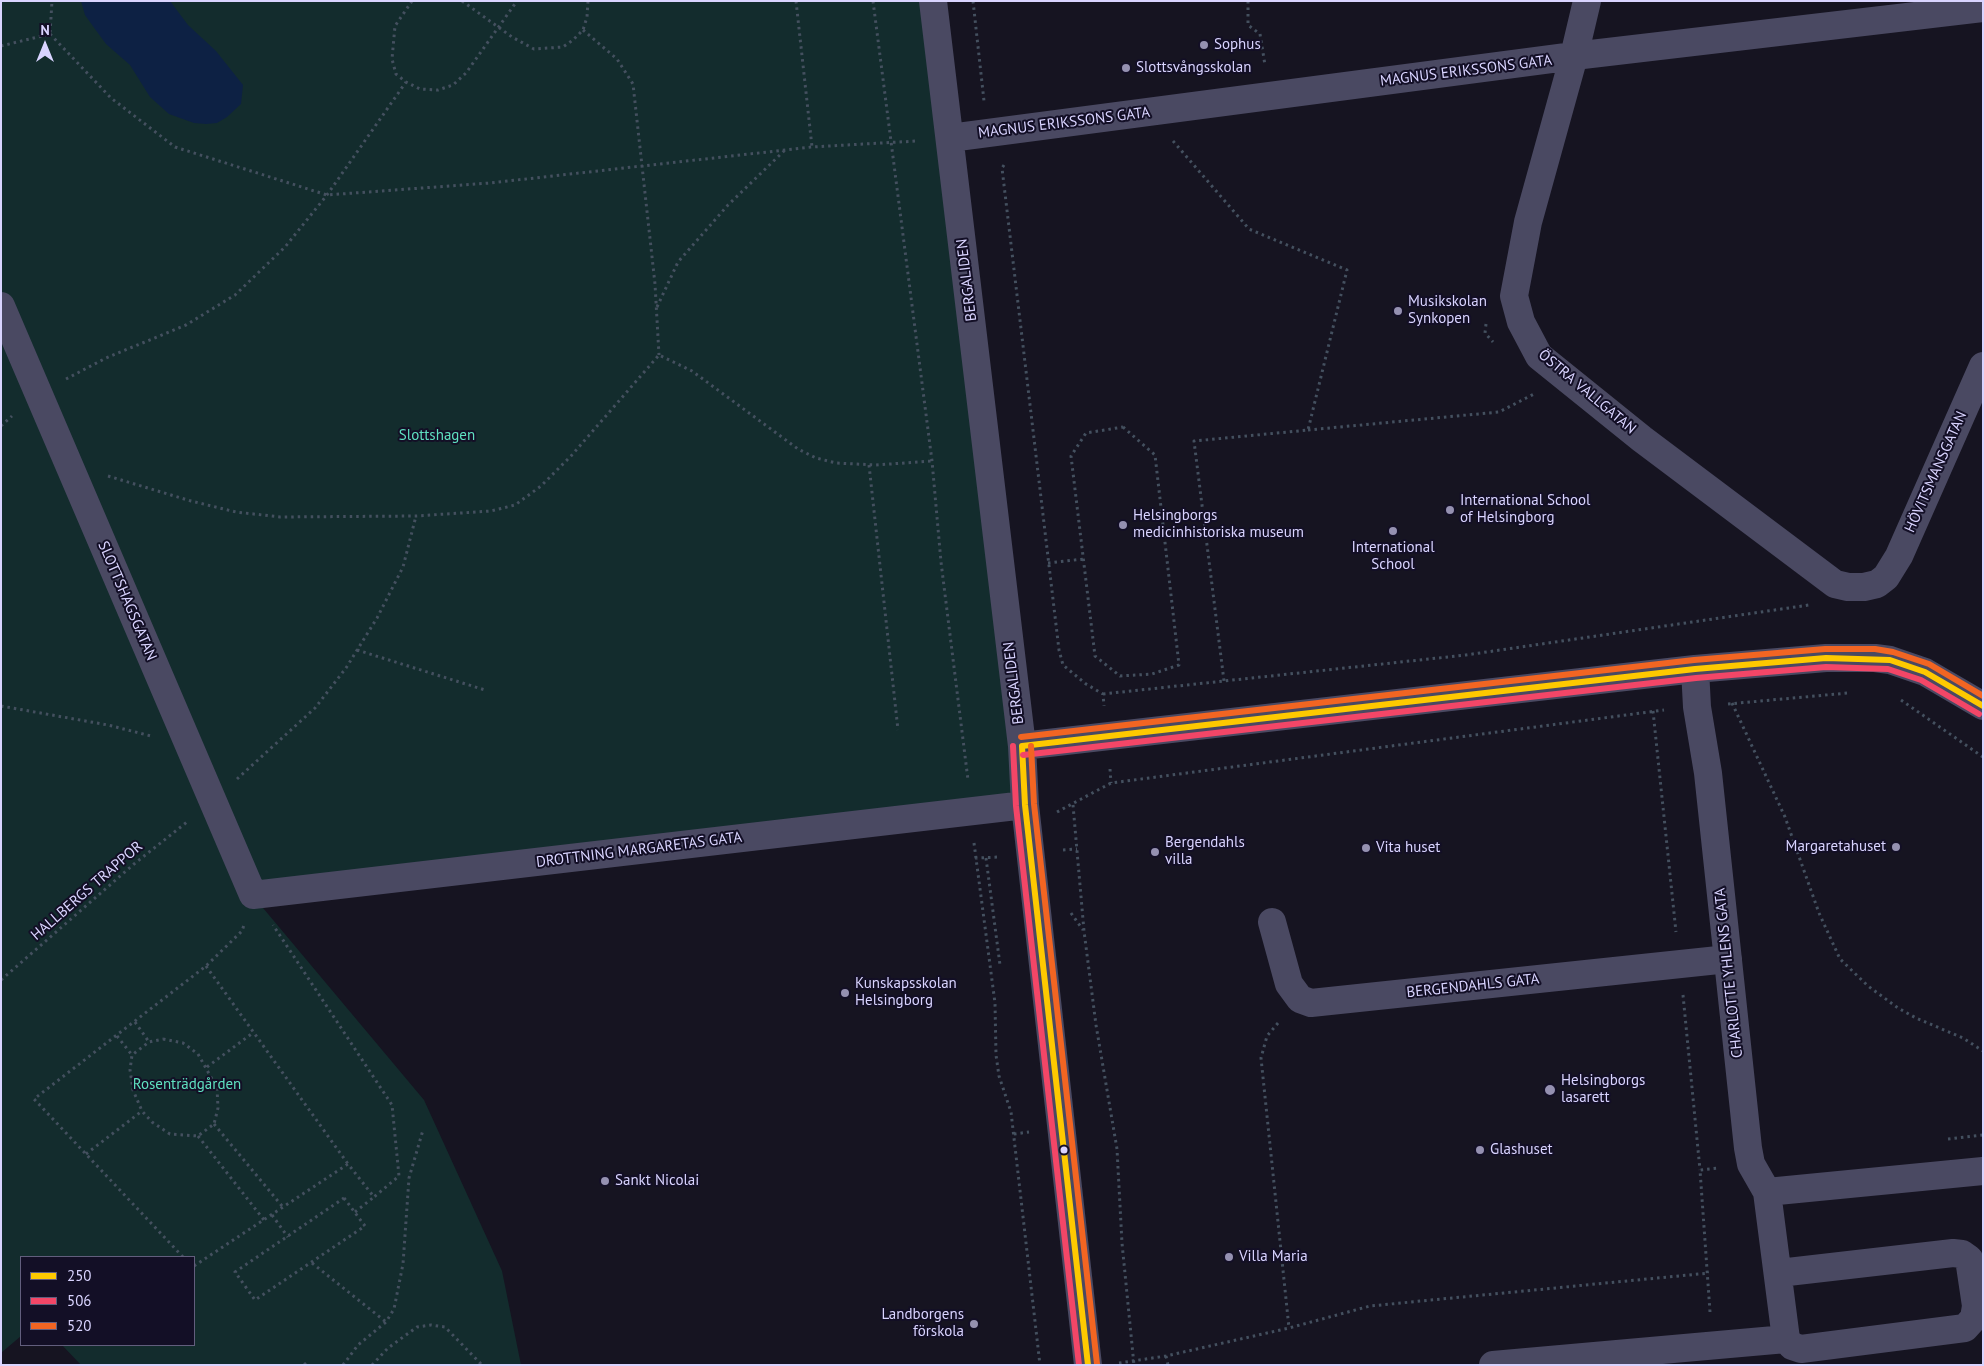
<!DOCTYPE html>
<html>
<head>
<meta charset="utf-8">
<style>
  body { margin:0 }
  #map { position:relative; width:1984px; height:1366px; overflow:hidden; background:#161421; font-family:"PT Sans",sans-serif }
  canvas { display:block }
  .frame { position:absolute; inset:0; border:2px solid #d9d4ff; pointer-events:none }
  .legend { position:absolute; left:20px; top:1256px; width:175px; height:90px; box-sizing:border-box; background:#130f26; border:1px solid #625e7d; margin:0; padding:6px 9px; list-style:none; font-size:15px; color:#d9d4ff }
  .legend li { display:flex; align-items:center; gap:10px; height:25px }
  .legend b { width:25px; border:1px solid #625e7d }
  .north { position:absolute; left:20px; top:20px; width:50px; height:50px; -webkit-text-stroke:4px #130f26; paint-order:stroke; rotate:0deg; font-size:14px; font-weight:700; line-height:20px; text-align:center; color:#d9d4ff }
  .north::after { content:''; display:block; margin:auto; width:18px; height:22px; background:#d9d4ff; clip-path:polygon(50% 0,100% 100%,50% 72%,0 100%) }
</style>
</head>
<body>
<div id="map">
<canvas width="1984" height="1366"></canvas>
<div class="frame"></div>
<ul class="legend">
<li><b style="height:6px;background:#fec900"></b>250</li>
<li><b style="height:6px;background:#f34667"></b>506</li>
<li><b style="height:6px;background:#f26522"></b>520</li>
</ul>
<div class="north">N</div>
</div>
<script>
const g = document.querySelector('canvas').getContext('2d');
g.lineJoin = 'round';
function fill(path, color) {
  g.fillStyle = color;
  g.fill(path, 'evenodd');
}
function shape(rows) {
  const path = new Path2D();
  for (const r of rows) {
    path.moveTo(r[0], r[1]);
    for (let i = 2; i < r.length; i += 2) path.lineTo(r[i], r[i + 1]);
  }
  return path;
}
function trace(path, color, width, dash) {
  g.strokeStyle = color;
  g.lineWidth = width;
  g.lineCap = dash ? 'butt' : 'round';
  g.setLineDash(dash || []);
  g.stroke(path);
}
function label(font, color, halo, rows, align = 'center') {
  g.font = font + ' "PT Sans",sans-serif';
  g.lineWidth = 4;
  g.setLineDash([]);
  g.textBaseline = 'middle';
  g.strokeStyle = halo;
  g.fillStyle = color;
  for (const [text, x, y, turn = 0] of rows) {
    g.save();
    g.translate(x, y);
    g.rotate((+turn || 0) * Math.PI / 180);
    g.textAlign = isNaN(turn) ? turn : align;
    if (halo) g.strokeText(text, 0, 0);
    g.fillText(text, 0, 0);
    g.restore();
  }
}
const green = shape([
  [1,1,933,1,1021,804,253,896,424,1100,502,1271,521,1365,81,1365,62,1345,194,1345,194,1257,21,1257,21,1336,1,1353]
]);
const water = shape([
  [81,1,170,1,188,25,216,51,243,85,241,104,227,117,217,123,206,124,194,123,169,114,150,97,130,65,106,44,95,29,85,15]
]);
const path = shape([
  [412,1,395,26,392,59,396,74,406,82,420,89,438,90,453,85,466,73,517,1],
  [462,1,512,37,534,49,563,47,573,40,583,30,587,17,588,1],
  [796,1,812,147],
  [873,1,932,461,941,562,968,780],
  [973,1,984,101],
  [1248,1,1248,25,1260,34,1265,65],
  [583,30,617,59,633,84,655,284,659,355],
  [50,34,111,98,175,147,327,195,490,183,812,147,917,141],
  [1,46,50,34,52,1],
  [1173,141,1249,229,1347,270,1308,430,1194,441,1224,681],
  [1004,165,1002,168,1059,650,1063,665,1086,684,1103,694,1104,706],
  [657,307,678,262,728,205,785,150],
  [1486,324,1485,333,1493,342],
  [66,379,106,358,186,325,235,295,285,247,327,195,406,82],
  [1,426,12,416],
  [1123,427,1155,455,1179,665,1152,674,1120,676,1095,656,1071,456,1086,433,1123,427],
  [1308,430,1499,412,1534,394],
  [869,465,898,730],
  [108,476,191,501,236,512,280,517,416,516,491,511,515,505,541,486,571,456,659,355,692,371,798,449,816,458,836,463,876,465,932,461],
  [1048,563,1084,559],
  [357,650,485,690],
  [1103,694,1466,655,1809,605],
  [1901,700,1983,757],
  [1732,703,1785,817,1819,913,1840,959,1868,986,1898,1008,1916,1018,1963,1038,1983,1051],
  [1728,704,1848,693],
  [1,706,108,725,151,736],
  [1653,711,1676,932],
  [1110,769,1111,783],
  [237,779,315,708,346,668,377,618,403,567,416,516],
  [1073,805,1084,931,1096,1025,1117,1149,1122,1243,1134,1365],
  [1057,812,1111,783,1664,710],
  [974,843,995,1003,996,1055,999,1076,1011,1112,1040,1365],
  [1063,850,1077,849],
  [975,858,1000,857],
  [986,858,1000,965],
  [1071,913,1083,930],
  [206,966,348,1164],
  [1,980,134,864,187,822],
  [1683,995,1700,1170],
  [135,1022,149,1042],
  [1278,1023,1267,1036,1261,1058,1289,1328],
  [117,1036,132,1055],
  [163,1039,183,1043,198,1054,217,1088,218,1108,214,1124,198,1136,170,1134,152,1122,142,1111,133,1090,130,1070,132,1055,149,1042,163,1039],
  [207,1067,254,1032],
  [214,1124,282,1206],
  [1014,1134,1029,1132],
  [198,1136,264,1220],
  [1948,1139,1983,1135],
  [86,1154,142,1111],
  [344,1198,365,1226,255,1300,235,1272,344,1198],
  [355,1212,374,1197],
  [272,1215,288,1237],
  [183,1257,34,1099,206,966,242,931,244,925],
  [312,1263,386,1322],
  [194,1266,348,1164,374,1197,399,1176,392,1105,273,925],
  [1710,1312,1700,1170,1719,1168],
  [1166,1356,1168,1365],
  [304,1363,306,1365],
  [1119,1363,1166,1356,1289,1328,1370,1306,1709,1273],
  [343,1365,358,1345,386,1322,394,1309,403,1264,409,1178,423,1130],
  [372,1365,388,1348,417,1327,431,1325,445,1327,482,1365]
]);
const minor = shape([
  [933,1,1022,746,1025,805,1088,1365],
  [1587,1,1574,56,1528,222,1514,296,1521,322,1539,356,1642,439,1835,584,1848,587,1864,587,1877,584,1886,577,1899,556,1983,366],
  [950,138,1574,56,1983,8],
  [1,306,253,895,1025,805],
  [1695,669,1697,707,1708,773,1748,1148,1751,1164,1767,1192,1786,1339,1792,1346,1801,1349,1965,1328,1974,1318,1976,1306,1969,1259,1962,1254,1953,1253,1779,1273],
  [1022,746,1695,669,1826,658,1875,658,1890,660,1925,672,1983,706],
  [1272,922,1289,984,1300,999,1311,1003,1728,959],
  [1767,1192,1983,1171],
  [1493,1365,1786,1339]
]);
const bus1 = shape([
  [1022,746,1695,669,1826,658,1890,660,1925,672,1983,706],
  [1022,746,1025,805,1088,1365]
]);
const bus2 = shape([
  [1013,746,1016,806,1079,1365],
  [1023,755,1696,678,1826,667,1888,669,1921,680,1979,714]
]);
const bus3 = shape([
  [1021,737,1694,660,1825,649,1875,649,1893,652,1929,664,1983,696],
  [1031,746,1034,804,1097,1364]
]);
const markers = [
  [1204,45,5,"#9591b1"],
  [1126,68,5,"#9591b1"],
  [1398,311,5,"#9591b1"],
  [1450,510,5,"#9591b1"],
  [1123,525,5,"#9591b1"],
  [1393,531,5,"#9591b1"],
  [1896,847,5,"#9591b1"],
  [1366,848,5,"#9591b1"],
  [1155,852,5,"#9591b1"],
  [845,993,5,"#9591b1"],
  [1550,1090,6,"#9591b1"],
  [1064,1150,4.5,"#d9d4ff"],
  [1480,1150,5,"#9591b1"],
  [605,1181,5,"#9591b1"],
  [1229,1257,5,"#9591b1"],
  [974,1324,5,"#9591b1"]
];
const poiNames = [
  ["Sophus",1214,45],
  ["Slottsvångsskolan",1136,68],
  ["Musikskolan",1408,302],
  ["Synkopen",1408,319],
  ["International School",1460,501],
  ["of Helsingborg",1460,518],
  ["Helsingborgs",1133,516],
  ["medicinhistoriska museum",1133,533],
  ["International",1393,548,"center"],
  ["School",1393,565,"center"],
  ["Bergendahls",1165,843],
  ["villa",1165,860],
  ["Margaretahuset",1886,847,"right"],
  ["Vita huset",1376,848],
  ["Kunskapsskolan",855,984],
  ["Helsingborg",855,1001],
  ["Helsingborgs",1561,1081],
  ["lasarett",1561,1098],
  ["Glashuset",1490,1150],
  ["Sankt Nicolai",615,1181],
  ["Villa Maria",1239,1257],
  ["Landborgens",964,1315,"right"],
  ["förskola",964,1332,"right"]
];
const streetNames = [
  ["MAGNUS ERIKSSONS GATA",1466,71,-7],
  ["MAGNUS ERIKSSONS GATA",1064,123,-7],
  ["BERGALIDEN",967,280,-97],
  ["ÖSTRA VALLGATAN",1587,392,40],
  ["HÖVITSMANSGATAN",1936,472,-66],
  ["SLOTTSHAGSGATAN",127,601,67],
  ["BERGALIDEN",1014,683,-97],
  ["DROTTNING MARGARETAS GATA",639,850,-7],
  ["HALLBERGS TRAPPOR",87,891,-41],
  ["CHARLOTTE YHLENS GATA",1729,973,-96],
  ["BERGENDAHLS GATA",1473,986,-6]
];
const parkNames = [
  ["Slottshagen",437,436],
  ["Rosenträdgården",187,1085]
];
fill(green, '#132c2d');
fill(water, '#0d2144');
trace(path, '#44505f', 3, [2.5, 4]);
trace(minor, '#4a4962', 28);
trace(bus1, '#fec900', 6);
trace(bus2, '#f34667', 6);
trace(bus3, '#f26522', 6);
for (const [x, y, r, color] of markers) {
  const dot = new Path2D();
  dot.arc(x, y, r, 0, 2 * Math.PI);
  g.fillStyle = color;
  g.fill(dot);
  trace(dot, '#130f26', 2);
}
label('15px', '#d9d4ff', '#130f26', poiNames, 'left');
label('15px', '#d9d4ff', '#130f26', streetNames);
label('15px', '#5fe0c0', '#130f26', parkNames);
</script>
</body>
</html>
